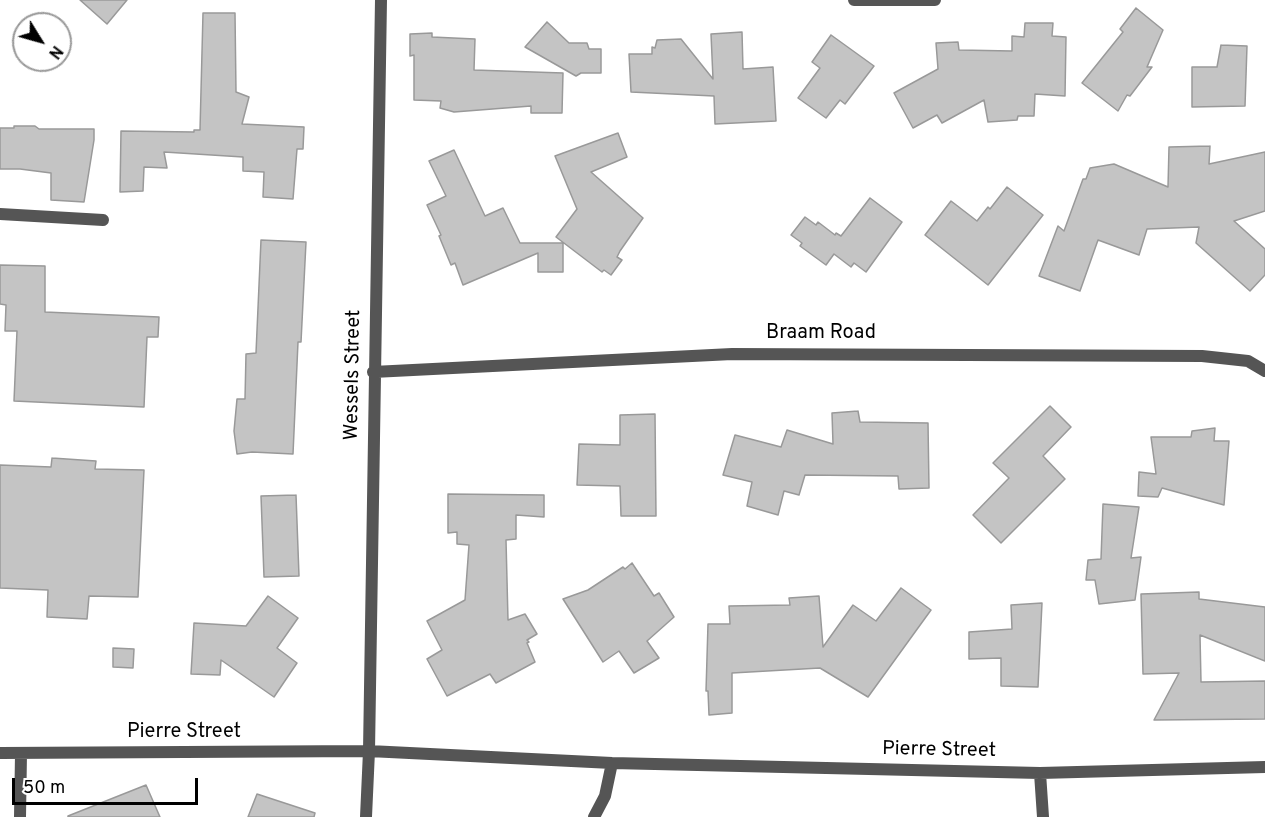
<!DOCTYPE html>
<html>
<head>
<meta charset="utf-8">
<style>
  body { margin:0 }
  #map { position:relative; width:1265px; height:817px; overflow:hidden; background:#fff; font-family:Overpass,sans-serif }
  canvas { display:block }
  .north { position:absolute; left:12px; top:12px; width:60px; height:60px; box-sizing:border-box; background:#fff; border:2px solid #999; border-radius:50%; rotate:127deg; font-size:16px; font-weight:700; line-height:24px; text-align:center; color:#000 }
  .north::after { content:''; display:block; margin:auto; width:21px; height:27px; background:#000; clip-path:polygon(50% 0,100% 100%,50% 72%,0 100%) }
  .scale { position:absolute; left:12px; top:778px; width:186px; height:27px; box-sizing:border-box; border:3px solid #000; border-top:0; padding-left:8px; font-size:18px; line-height:21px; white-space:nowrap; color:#000; -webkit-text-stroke:4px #fff; paint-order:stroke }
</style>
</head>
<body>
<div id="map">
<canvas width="1265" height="817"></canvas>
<div class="north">N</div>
<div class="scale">50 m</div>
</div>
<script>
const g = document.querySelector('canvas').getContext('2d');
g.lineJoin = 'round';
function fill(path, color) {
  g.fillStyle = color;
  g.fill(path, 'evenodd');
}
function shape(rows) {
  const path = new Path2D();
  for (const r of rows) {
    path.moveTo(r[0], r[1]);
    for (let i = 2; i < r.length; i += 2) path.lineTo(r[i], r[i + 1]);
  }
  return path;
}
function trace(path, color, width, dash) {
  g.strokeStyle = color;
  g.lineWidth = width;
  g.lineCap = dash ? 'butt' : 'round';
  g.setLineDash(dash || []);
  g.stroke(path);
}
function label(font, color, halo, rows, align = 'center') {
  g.font = font + ' Overpass,sans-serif';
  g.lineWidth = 4.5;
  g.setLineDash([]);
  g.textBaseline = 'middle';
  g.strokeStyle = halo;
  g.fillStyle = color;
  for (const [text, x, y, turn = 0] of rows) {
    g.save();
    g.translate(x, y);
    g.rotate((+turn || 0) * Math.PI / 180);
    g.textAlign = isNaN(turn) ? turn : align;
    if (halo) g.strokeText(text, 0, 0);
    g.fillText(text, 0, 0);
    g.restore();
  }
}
const building = shape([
  [80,0,127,0,107,24,80,0],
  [1136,8,1163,30,1147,67,1152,67,1130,96,1127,95,1118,111,1082,83,1123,32,1120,29,1136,8],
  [203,13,235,13,236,92,249,97,242,124,304,127,303,149,297,149,293,199,263,197,264,172,243,171,243,157,164,152,167,168,144,167,143,191,120,192,121,131,194,132,194,130,200,130,203,13],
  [547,22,569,43,587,43,589,49,601,49,601,73,581,73,576,76,525,47,547,22],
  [1025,23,1053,23,1052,36,1066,37,1065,96,1035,94,1034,116,1018,116,1017,120,988,122,984,100,942,123,937,115,913,128,894,93,938,69,936,43,958,42,959,50,1012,51,1012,36,1024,37,1025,23],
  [742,32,743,69,773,67,776,121,715,124,714,96,631,92,629,54,652,54,652,47,655,48,657,40,681,39,713,79,711,34,742,32],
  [432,33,432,37,475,39,474,70,563,73,562,113,531,113,531,106,454,112,440,108,441,101,414,100,414,55,410,56,410,34,432,33],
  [831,35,874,66,845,104,840,100,826,118,798,98,820,68,812,62,831,35],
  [1221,45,1247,46,1245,106,1192,107,1192,67,1217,67,1221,45],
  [14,126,35,126,39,129,94,129,94,140,84,202,51,200,51,173,20,169,0,169,0,128,14,128,14,126],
  [618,133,627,157,591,172,643,218,620,251,617,257,622,260,611,275,604,270,602,272,556,237,577,209,555,156,618,133],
  [1210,146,1209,164,1265,152,1265,211,1234,221,1265,249,1265,275,1250,291,1196,243,1199,227,1147,229,1139,255,1098,240,1080,291,1039,276,1058,226,1064,231,1083,179,1086,179,1090,168,1114,164,1168,187,1169,147,1210,146],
  [454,150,485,216,503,208,520,243,563,243,563,272,538,272,538,253,463,285,455,263,451,265,439,236,441,235,427,205,446,196,429,161,454,150],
  [1007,187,1043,215,988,285,925,235,951,201,977,221,988,207,990,209,1007,187],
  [870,198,902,222,866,272,854,263,851,267,834,254,826,265,800,246,802,243,791,235,805,217,816,225,818,222,835,235,836,233,841,236,870,198],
  [261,240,306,242,301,342,298,342,293,454,252,452,237,454,234,431,237,399,245,399,246,354,256,353,261,240],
  [0,265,45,266,45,312,159,317,158,337,147,337,144,407,14,401,17,331,5,331,6,305,0,304,0,265],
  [1050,406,1071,427,1043,456,1065,479,1001,543,973,515,1009,478,993,463,1050,406],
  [858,411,860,422,928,423,929,488,899,489,898,476,805,475,799,495,784,491,778,515,747,506,752,482,723,475,735,435,781,447,787,430,833,444,832,413,858,411],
  [655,414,656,516,621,516,620,486,577,485,579,444,620,445,620,415,655,414],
  [1215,428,1214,441,1229,441,1224,505,1162,488,1158,497,1138,496,1139,472,1156,474,1151,437,1191,437,1192,431,1215,428],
  [52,458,96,461,95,469,144,470,138,597,89,596,87,619,47,617,48,590,0,588,0,465,51,467,52,458],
  [448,494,544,495,544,517,516,515,516,539,506,540,508,620,525,614,537,634,527,640,529,642,527,643,535,662,496,683,490,674,447,696,427,659,442,650,427,621,465,600,469,545,457,544,457,532,448,533,448,494],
  [296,495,299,576,264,577,261,496,296,495],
  [1103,504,1139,507,1131,558,1141,557,1135,600,1099,604,1095,580,1086,580,1088,560,1101,559,1103,504],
  [632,563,654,596,659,593,674,617,647,641,659,658,634,673,619,651,603,662,563,599,588,590,623,567,625,569,632,563],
  [901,588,931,610,868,697,820,668,732,673,732,713,709,715,708,691,706,691,708,624,730,624,729,606,790,605,789,598,819,596,823,647,853,605,876,621,901,588],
  [1199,592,1199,599,1265,607,1265,661,1200,635,1201,682,1265,681,1265,719,1154,720,1179,673,1143,674,1141,594,1199,592],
  [268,596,298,618,277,648,297,663,274,697,221,660,220,675,191,674,194,623,246,626,268,596],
  [1042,603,1038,687,1001,686,1001,658,969,659,969,632,1012,629,1011,605,1042,603],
  [113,648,134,649,133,668,113,667,113,648],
  [146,785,160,817,68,817,68,816,146,785],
  [257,794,315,813,314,817,248,817,257,794]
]);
const service = shape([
  [0,214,103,220]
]);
const minor = shape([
  [854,0,935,0],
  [373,372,732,354,1202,356,1248,361,1265,371],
  [0,753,369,751,612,763,1040,773,1265,767],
  [1040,773,1043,817],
  [20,817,21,754],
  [366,817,369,751,381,0],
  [594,817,605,796,612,763]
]);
const streetNames = [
  ["Braam Road",821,334],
  ["Wessels Street",354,375,-89],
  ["Pierre Street",184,733],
  ["Pierre Street",939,751,1]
];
fill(building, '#c4c4c4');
trace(building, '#999', 1.5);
trace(service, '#555', 12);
trace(minor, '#555', 12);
label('20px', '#000', '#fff', streetNames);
</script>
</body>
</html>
